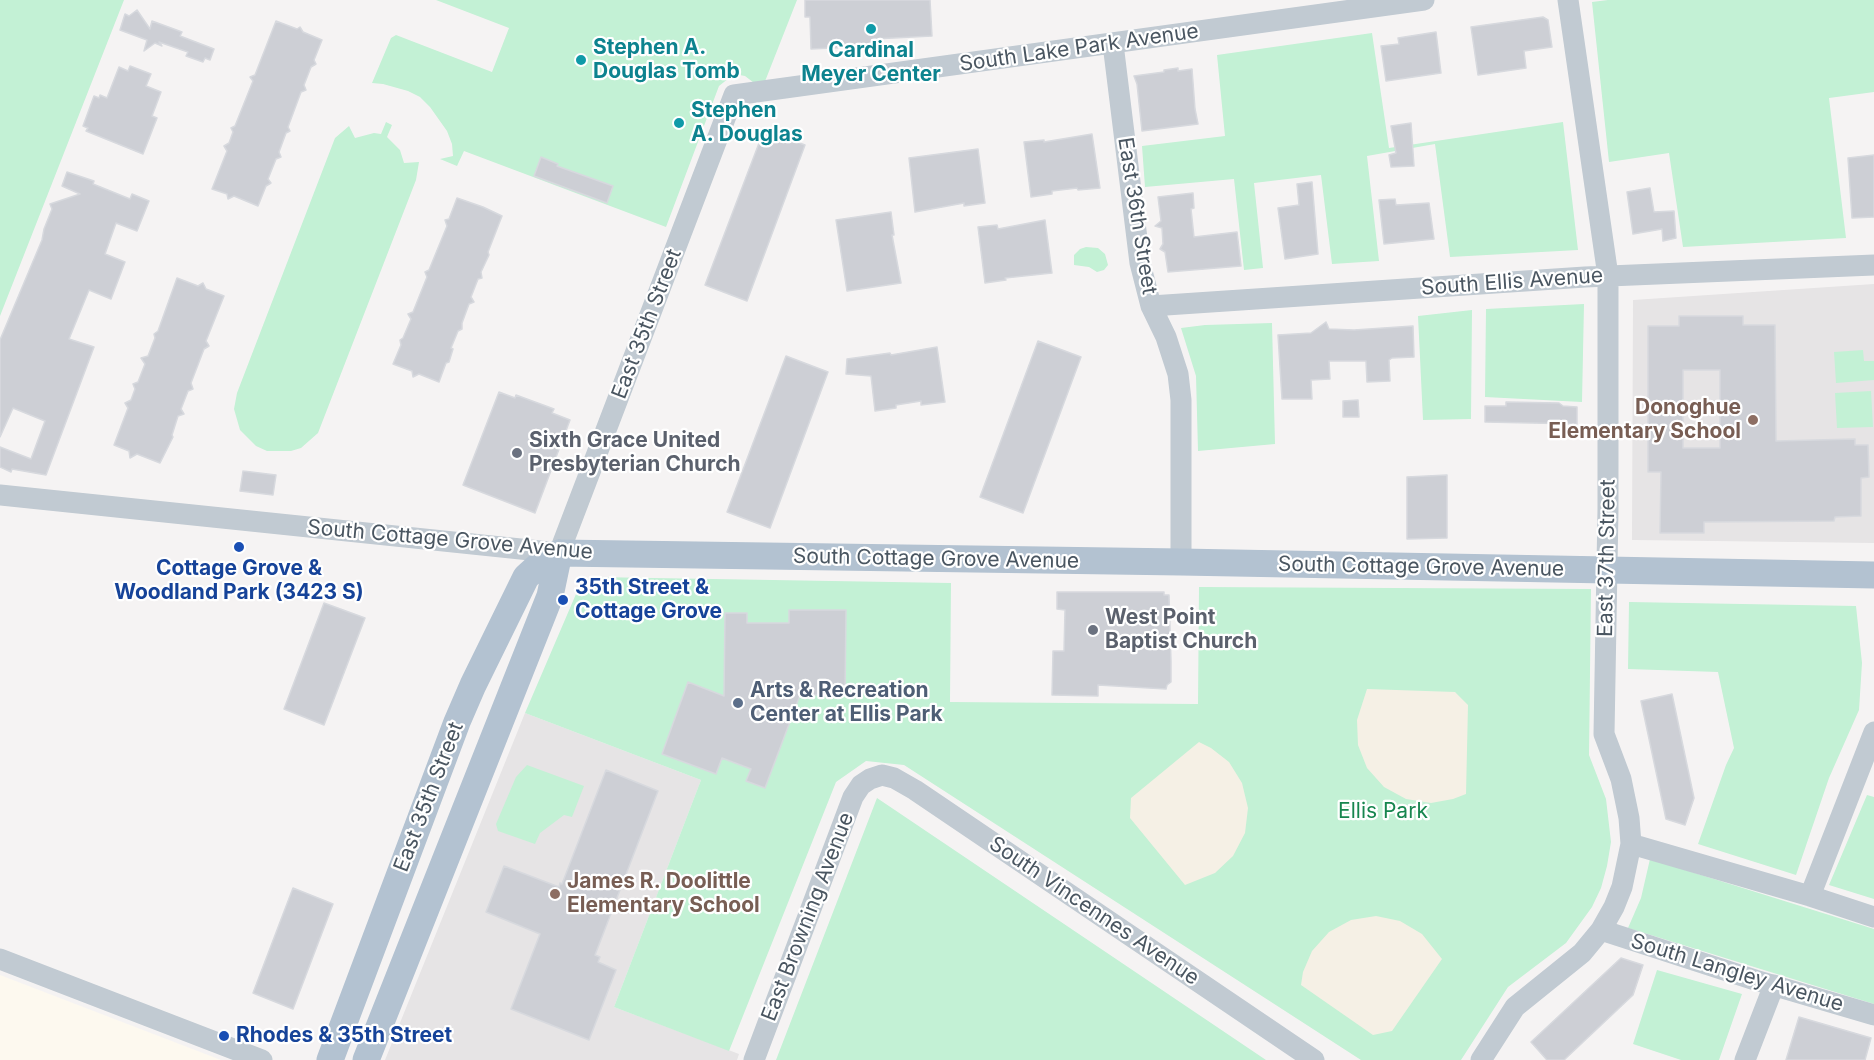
<!DOCTYPE html>
<html>
<head>
<meta charset="utf-8">
<style>
  body { margin:0 }
  canvas { display:block; background:#f5f3f3 }
</style>
</head>
<body>
<canvas width="1874" height="1060"></canvas>
<script>
const g = document.querySelector('canvas').getContext('2d');
g.lineJoin = 'round';
function fill(path, color) {
  g.fillStyle = color;
  g.fill(path, 'evenodd');
}
function shape(rows) {
  const path = new Path2D();
  for (const r of rows) {
    path.moveTo(r[0], r[1]);
    for (let i = 2; i < r.length; i += 2) path.lineTo(r[i], r[i + 1]);
  }
  return path;
}
function trace(path, color, width, dash) {
  g.strokeStyle = color;
  g.lineWidth = width;
  g.lineCap = dash ? 'butt' : 'round';
  g.setLineDash(dash || []);
  g.stroke(path);
}
function label(font, color, halo, rows, align = 'center') {
  g.font = font + ' Inter,sans-serif';
  g.lineWidth = 4.5;
  g.setLineDash([]);
  g.textBaseline = 'middle';
  g.strokeStyle = halo;
  g.fillStyle = color;
  for (const [text, x, y, turn = 0] of rows) {
    g.save();
    g.translate(x, y);
    g.rotate((+turn || 0) * Math.PI / 180);
    g.textAlign = isNaN(turn) ? turn : align;
    if (halo) g.strokeText(text, 0, 0);
    g.fillText(text, 0, 0);
    g.restore();
  }
}
const commercial = shape([
  [0,975,221,1060,0,1060]
]);
const education = shape([
  [1874,284,1874,543,1632,540,1633,300],
  [525,713,701,780,614,1007,739,1054,737,1060,385,1060]
]);
const green = shape([
  [0,0,124,0,0,316],
  [436,0,797,0,762,89,745,76,734,74,719,86,666,227,464,151,457,166,440,159,453,156,452,144,447,131,430,107,420,97,408,91,383,84,372,83,391,38,396,35,492,72,509,28],
  [1608,0,1874,0,1874,92,1829,98,1846,238,1683,247,1669,153,1609,162,1592,2],
  [1372,33,1389,148,1563,122,1578,250,1450,257,1435,144,1367,156,1379,261,1332,264,1321,175,1254,183,1263,268,1244,270,1234,179,1145,187,1142,146,1225,136,1217,55],
  [386,122,392,125,387,137,400,150,404,163,419,162,416,180,318,433,301,448,291,451,267,451,256,446,240,430,234,409,237,393,335,138,349,126,355,138,374,133,381,134],
  [1086,247,1098,248,1105,254,1108,265,1104,270,1097,272,1089,267,1074,265,1074,255,1080,249],
  [1584,304,1582,402,1485,397,1486,309],
  [1472,310,1471,419,1423,420,1418,316],
  [1272,323,1275,444,1198,451,1196,376,1181,328,1205,325],
  [1863,350,1864,361,1874,361,1874,380,1836,383,1834,352],
  [1871,391,1873,427,1837,428,1835,393],
  [594,577,951,583,950,702,1198,704,1199,587,1591,589,1589,755,1606,799,1611,842,1607,866,1601,888,1592,907,1566,943,1508,987,1461,1060,1361,1060,904,765,866,761,836,782,729,1051,614,1007,701,780,525,713,579,587,585,580],
  [1629,602,1856,606,1862,663,1859,710,1829,778,1796,875,1698,844,1726,765,1734,748,1718,672,1628,669],
  [527,765,584,786,572,817,564,815,540,833,535,844,498,831,496,824,516,777],
  [1867,795,1874,797,1874,899,1829,885],
  [877,798,1266,1060,776,1060],
  [1650,859,1874,929,1874,1004,1628,928,1641,898],
  [1657,970,1742,994,1719,1060,1681,1060,1633,1044]
]);
const sand = shape([
  [1367,689,1455,692,1468,705,1466,794,1453,799,1431,803,1406,799,1384,787,1367,768,1358,745,1357,720],
  [1199,742,1211,748,1229,762,1242,783,1248,808,1245,833,1233,856,1215,873,1185,885,1130,818,1131,798],
  [1376,916,1400,921,1422,934,1442,959,1392,1031,1373,1035,1301,985,1303,972,1312,951,1329,932,1351,920]
]);
const building = shape([
  [805,0,930,0,932,36,874,39,875,46,811,49,810,17,805,17,805,0],
  [137,10,150,29,152,21,182,32,180,36,214,49,210,60,205,58,203,62,186,56,188,52,159,42,162,46,155,43,144,51,147,40,120,30,125,14,129,16,137,10],
  [1543,17,1548,20,1552,47,1524,51,1526,68,1478,75,1471,27,1543,17],
  [276,21,297,29,300,27,303,32,322,40,314,60,316,64,311,67,304,85,306,90,301,92,288,127,290,131,286,133,279,152,281,157,276,159,268,179,271,183,266,186,258,206,234,196,228,199,227,194,212,189,227,151,224,146,229,143,233,132,231,128,235,126,253,81,250,77,255,75,276,21],
  [1436,32,1441,73,1386,81,1381,46,1399,44,1398,38,1436,32],
  [130,66,151,74,146,86,161,92,152,116,157,118,143,154,86,131,88,128,83,126,94,96,99,98,100,95,107,98,119,67,128,71,130,66],
  [1178,68,1178,71,1192,69,1195,109,1198,124,1142,131,1137,84,1134,76,1164,72,1164,70,1178,68],
  [1411,123,1414,166,1391,167,1389,155,1396,153,1391,126,1411,123],
  [764,130,805,145,747,301,705,285,764,130],
  [1092,134,1100,188,1078,190,1077,188,1052,191,1052,194,1031,197,1024,142,1044,140,1044,142,1092,134],
  [978,149,985,203,964,206,964,203,915,212,909,158,978,149],
  [1874,155,1874,217,1852,218,1848,158,1874,155],
  [541,157,558,164,557,166,613,186,607,203,534,176,541,157],
  [67,172,94,181,93,184,130,199,132,194,149,201,137,231,116,223,105,254,125,262,111,299,89,290,69,339,94,347,46,475,12,469,11,472,0,467,0,447,31,459,45,421,13,408,0,437,0,340,42,240,44,229,52,209,50,204,80,194,62,186,67,172],
  [1312,182,1318,254,1285,259,1278,208,1299,205,1297,184,1312,182],
  [1650,188,1654,212,1674,211,1676,238,1663,241,1662,229,1633,234,1627,192,1650,188],
  [1193,193,1194,208,1191,209,1194,237,1237,232,1241,266,1168,272,1165,252,1160,249,1163,244,1162,228,1155,226,1161,221,1158,197,1193,193],
  [457,198,483,207,502,216,488,252,489,255,481,272,482,278,478,279,471,297,474,302,469,304,462,323,462,329,458,331,451,348,453,349,449,362,446,363,439,382,419,374,413,377,412,371,393,364,401,345,400,340,403,338,411,319,408,314,413,312,427,277,425,272,429,270,447,226,445,220,449,219,457,198],
  [1395,199,1396,205,1429,203,1434,239,1384,244,1379,200,1395,199],
  [891,212,894,235,892,235,901,283,847,291,836,220,891,212],
  [1045,220,1052,273,1005,278,1006,280,985,283,978,227,997,225,998,229,1045,220],
  [177,278,198,286,203,283,206,289,224,296,206,341,209,346,204,349,191,383,193,389,188,391,181,409,184,414,178,416,172,435,173,437,160,463,137,454,130,458,129,451,114,445,128,408,125,403,131,400,135,389,133,384,138,382,145,364,141,358,148,356,155,338,154,334,158,331,177,278],
  [1679,316,1743,316,1743,325,1775,325,1776,441,1855,439,1855,445,1868,445,1869,477,1861,478,1861,516,1835,517,1834,521,1704,522,1704,533,1660,533,1661,472,1648,472,1648,326,1679,326,1679,316],
  [1683,370,1720,370,1720,448,1683,448,1683,370],
  [1326,322,1329,329,1354,330,1413,326,1414,357,1392,358,1389,360,1390,381,1367,382,1366,361,1329,361,1330,379,1311,380,1312,399,1282,399,1278,335,1311,333,1326,322],
  [1038,341,1081,357,1023,513,980,497,1038,341],
  [937,347,945,402,921,405,921,401,896,405,896,408,875,411,871,376,846,374,847,359,890,353,891,355,937,347],
  [786,356,828,372,770,528,727,512,786,356],
  [499,392,515,398,516,395,554,409,552,413,570,420,535,513,463,485,499,392],
  [1358,400,1359,417,1343,417,1343,401,1358,400],
  [1506,402,1559,403,1563,406,1577,407,1577,424,1485,422,1485,406,1506,406,1506,402],
  [243,471,276,475,273,495,240,491,243,471],
  [1447,475,1447,538,1407,539,1407,477,1447,475],
  [1057,592,1164,592,1164,595,1169,595,1171,662,1171,682,1167,685,1166,689,1098,685,1098,696,1052,695,1053,651,1064,651,1065,610,1057,609,1057,592],
  [324,603,365,618,324,725,284,709,324,603],
  [789,610,846,610,845,695,800,695,765,788,746,781,751,769,722,758,716,774,662,754,688,682,724,696,725,613,747,613,747,623,789,623,789,610],
  [1672,694,1694,798,1685,825,1666,819,1641,701,1672,694],
  [606,770,658,791,595,955,600,957,598,962,616,970,589,1040,511,1009,540,934,486,912,504,866,559,887,560,883,562,884,606,770],
  [293,888,333,904,293,1009,253,993,293,888],
  [1621,958,1643,965,1633,995,1564,1060,1547,1060,1531,1042,1621,958],
  [1799,1017,1871,1038,1865,1060,1786,1060,1799,1017]
]);
const minor = shape([
  [1113,44,1140,263,1151,306,1166,337,1178,374,1181,400,1181,562],
  [1151,306,1585,277,1874,265],
  [0,495,559,553,734,95,1424,0],
  [1631,844,1810,896,1874,917],
  [1810,896,1874,732],
  [1601,930,1755,980,1874,1015],
  [0,959,262,1060],
  [754,1060,853,797,861,785,870,779,882,775,894,778,915,790,1314,1060],
  [1481,1060,1515,1007,1582,953,1601,930,1614,907,1622,887,1631,844,1629,818,1621,779,1604,734,1608,509,1608,276,1568,0],
  [1745,1060,1774,985]
]);
const major = shape([
  [559,553,1181,562,1874,575],
  [330,1060,457,722,473,685,526,577,537,567,559,553],
  [366,1060,550,596,559,553]
]);
const markers = [
  [871,29,6,"#0f9aa8"],
  [581,60,6,"#0f9aa8"],
  [679,123,6,"#0f9aa8"],
  [1753,420,6,"#8d6e63"],
  [517,453,6,"#6b7280"],
  [239,547,6,"#1a4fb4"],
  [563,600,6,"#1a4fb4"],
  [1093,630,6,"#6b7280"],
  [738,703,6,"#5c6f8a"],
  [555,894,6,"#8d6e63"],
  [224,1036,6,"#1a4fb4"]
];
const cultureNames = [
  ["Stephen A.",593,48],
  ["Douglas Tomb",593,72],
  ["Cardinal",871,51,"center"],
  ["Meyer Center",871,75,"center"],
  ["Stephen",691,111],
  ["A. Douglas",691,135]
];
const streetNames = [
  ["South Lake Park Avenue",1079,48,-8],
  ["East 36th Street",1137,216,81],
  ["South Ellis Avenue",1512,282,-4],
  ["East 35th Street",647,324,-69],
  ["South Cottage Grove Avenue",450,540,5],
  ["East 37th Street",1607,558,-89],
  ["South Cottage Grove Avenue",936,559,1],
  ["South Cottage Grove Avenue",1421,567,1],
  ["East 35th Street",429,797,-69],
  ["South Vincennes Avenue",1094,911,34],
  ["East Browning Avenue",808,917,-69],
  ["South Langley Avenue",1737,973,17]
];
const educationNames = [
  ["Donoghue",1741,408],
  ["Elementary School",1741,432],
  ["James R. Doolittle",567,882,"left"],
  ["Elementary School",567,906,"left"]
];
const worshipNames = [
  ["Sixth Grace United",529,441],
  ["Presbyterian Church",529,465],
  ["West Point",1105,618],
  ["Baptist Church",1105,642]
];
const transitNames = [
  ["Cottage Grove &",239,569,"center"],
  ["Woodland Park (3423 S)",239,593,"center"],
  ["35th Street &",575,588],
  ["Cottage Grove",575,612],
  ["Rhodes & 35th Street",236,1036]
];
const serviceNames = [
  ["Arts & Recreation",750,691],
  ["Center at Ellis Park",750,715]
];
const parkNames = [
  ["Ellis Park",1383,812]
];
fill(commercial, '#fdf9ef');
fill(education, '#e6e4e5');
fill(green, '#c3f1d5');
fill(sand, '#f5f0e5');
fill(building, '#cdcfd5');
trace(building, '#d7d9de', 1.5);
trace(minor, '#c1cad2', 21);
trace(major, '#b3c2d1', 27);
for (const [x, y, r, color] of markers) {
  const dot = new Path2D();
  dot.arc(x, y, r, 0, 2 * Math.PI);
  g.fillStyle = color;
  g.fill(dot);
  trace(dot, '#fff', 2);
}
label('bold 21px', '#0d838f', '#fff', cultureNames, 'left');
label('21px', '#4a5661', '#fff', streetNames);
label('bold 21px', '#785e54', '#fff', educationNames, 'right');
label('bold 21px', '#5b616d', '#fff', worshipNames, 'left');
label('bold 21px', '#164399', '#fff', transitNames, 'left');
label('bold 21px', '#4e5e75', '#fff', serviceNames, 'left');
label('21px', '#17864f', '#fff', parkNames);
</script>
</body>
</html>
